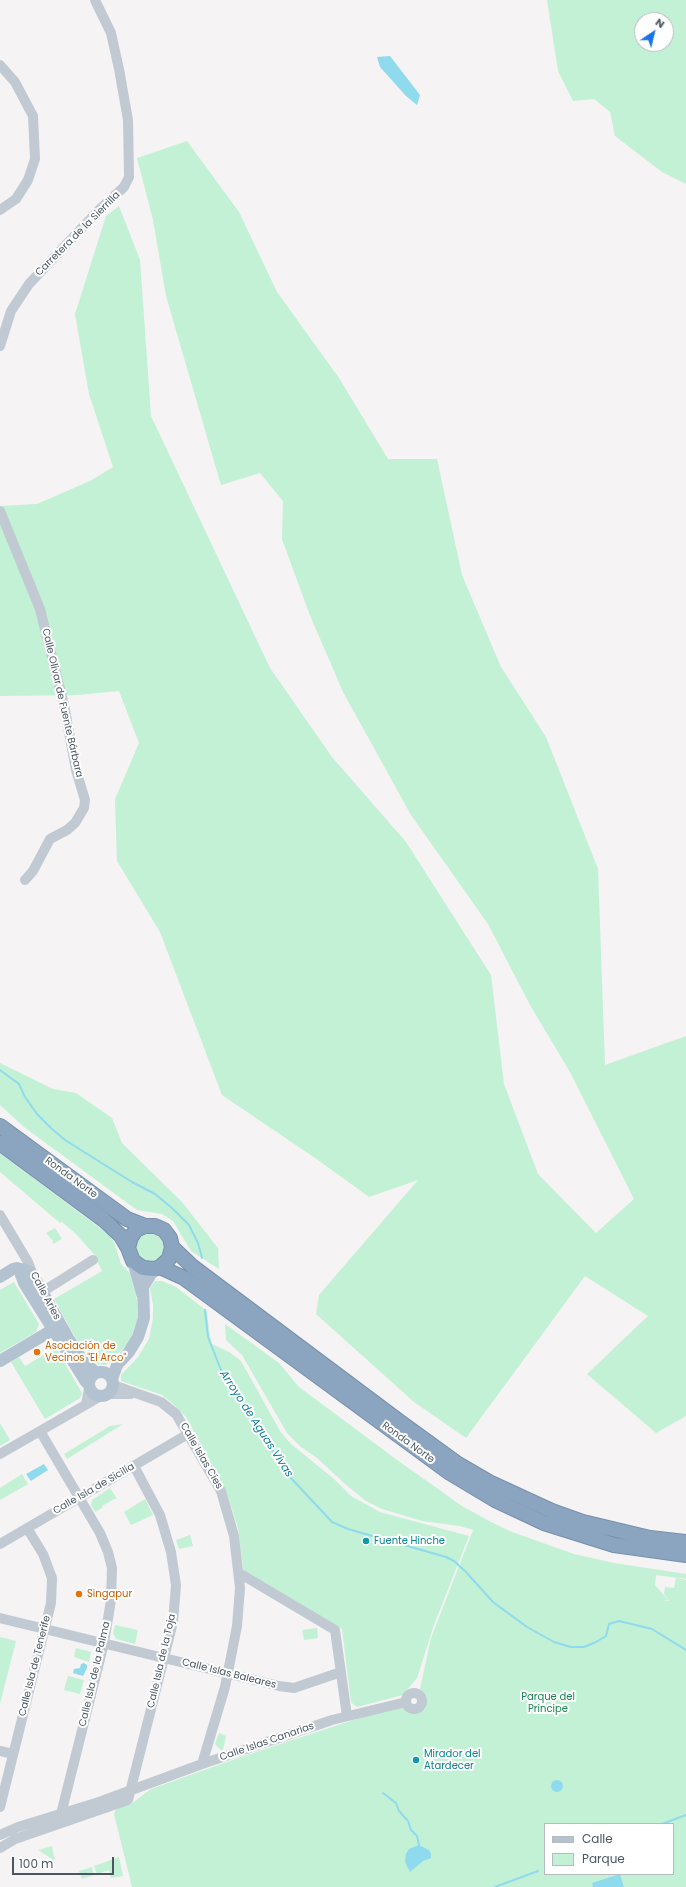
<!DOCTYPE html>
<html>
<head>
<meta charset="utf-8">
<style>
  body { margin:0 }
  #map { position:relative; width:686px; height:1887px; overflow:hidden; background:#f5f3f3; font-family:Poppins,sans-serif }
  canvas { display:block }
  .legend { position:absolute; left:544px; top:1823px; width:130px; height:52px; box-sizing:border-box; background:#fff; border:1px solid #b7bbc0; margin:0; padding:5px 7px; list-style:none; font-size:12px; color:#4a5661 }
  .legend li { display:flex; align-items:center; gap:8px; height:20px }
  .legend b { width:20px; border:1px solid #b7bbc0 }
  .north { position:absolute; left:634px; top:12px; width:40px; height:40px; box-sizing:border-box; background:#fff; border:1px solid #b7bbc0; border-radius:50%; rotate:35deg; font-size:11px; font-weight:700; line-height:16px; text-align:center; color:#4a5661 }
  .north::after { content:''; display:block; margin:auto; width:14px; height:18px; background:#1a73e8; clip-path:polygon(50% 0,100% 100%,50% 72%,0 100%) }
  .scale { position:absolute; left:12px; top:1857px; width:102px; height:18px; box-sizing:border-box; border:2px solid #4a5661; border-top:0; padding-left:5px; font-size:12px; line-height:14px; white-space:nowrap; color:#4a5661; -webkit-text-stroke:3px #fff; paint-order:stroke }
</style>
</head>
<body>
<div id="map">
<canvas width="686" height="1887"></canvas>
<ul class="legend">
<li><b style="height:5px;background:#b3c2d1"></b>Calle</li>
<li><b style="height:11px;background:#c3f1d5"></b>Parque</li>
</ul>
<div class="north">N</div>
<div class="scale">100 m</div>
</div>
<script>
const g = document.querySelector('canvas').getContext('2d');
g.lineJoin = 'round';
function fill(path, color) {
  g.fillStyle = color;
  g.fill(path, 'evenodd');
}
function shape(rows) {
  const path = new Path2D();
  for (const r of rows) {
    if (r.length === 3) {
      path.moveTo(r[0] + r[2], r[1]);
      path.arc(r[0], r[1], r[2], 0, 2 * Math.PI);
      continue;
    }
    path.moveTo(r[0], r[1]);
    for (let i = 2; i < r.length; i += 2) path.lineTo(r[i], r[i + 1]);
  }
  return path;
}
function trace(path, color, width, dash) {
  g.strokeStyle = color;
  g.lineWidth = width;
  g.lineCap = dash ? 'butt' : 'round';
  g.setLineDash(dash || []);
  g.stroke(path);
}
function label(font, color, halo, rows, align = 'center') {
  g.font = font + ' Poppins,sans-serif';
  g.lineWidth = 4;
  g.setLineDash([]);
  g.textBaseline = 'middle';
  g.strokeStyle = halo;
  g.fillStyle = color;
  for (const [text, x, y, turn = 0] of rows) {
    g.save();
    g.translate(x, y);
    g.rotate((+turn || 0) * Math.PI / 180);
    g.textAlign = isNaN(turn) ? turn : align;
    if (halo) g.strokeText(text, 0, 0);
    g.fillText(text, 0, 0);
    g.restore();
  }
}
const green = shape([
  [547,0,686,0,686,184,662,172,615,136,610,112,594,99,573,101,558,71],
  [642,20,666,20,666,44,642,44],
  [187,141,239,212,277,292,339,378,388,459,437,459,462,575,501,667,546,737,598,869,605,1065,686,1036,686,1416,656,1433,587,1374,648,1316,585,1276,466,1438,414,1402,316,1314,319,1295,418,1180,369,1197,318,1160,222,1095,160,932,117,861,115,799,139,743,119,691,77,695,0,696,0,506,37,504,90,481,113,467,89,394,75,314,106,216,119,206,140,260,151,416,270,668,332,757,406,842,491,975,504,1084,538,1174,596,1233,634,1199,570,1072,530,1005,488,924,411,815,343,692,309,613,282,539,283,501,260,473,221,485,166,296,153,220,137,158],
  [0,1063,53,1089,76,1093,112,1118,122,1143,182,1202,218,1248,219,1269,191,1251,173,1221,162,1214,137,1210,24,1127,0,1105],
  [0,1153,108,1234,114,1242,121,1264,130,1273,137,1300,138,1318,129,1343,106,1365,97,1364,85,1352,75,1337,54,1299,102,1271,93,1253,75,1233,62,1222,60,1223,0,1172],
  [55,1228,62,1239,53,1244,53,1241,46,1233],
  [150,1248,14],
  [155,1281,162,1281,176,1287,207,1311,209,1331,212,1344,229,1352,241,1361,280,1431,291,1444,334,1479,351,1496,380,1512,469,1536,434,1625,417,1678,403,1695,357,1707,353,1704,351,1702,342,1629,244,1574,238,1528,225,1488,186,1417,172,1403,162,1395,121,1381,121,1375,138,1357,149,1339,153,1318,153,1305,150,1288],
  [14,1282,39,1324,36,1332,0,1353,0,1290],
  [225,1324,279,1363,299,1387,393,1457,462,1506,491,1522,512,1532,574,1554,614,1563,686,1574,686,1579,656,1575,655,1585,668,1600,663,1600,669,1601,664,1594,665,1587,674,1588,676,1578,686,1580,686,1887,132,1887,114,1814,116,1809,131,1804,151,1789,238,1758,399,1705,414,1711,418,1711,423,1709,426,1698,420,1689,431,1638,473,1530,460,1526,422,1521,382,1509,366,1501,345,1484,317,1458,301,1447,287,1433,242,1355,226,1340],
  [545,1824,673,1824,673,1874,545,1874],
  [56,1348,82,1393,80,1398,45,1419,11,1362,19,1357,25,1366],
  [0,1423,10,1440,0,1446],
  [123,1424,67,1459,64,1454,110,1426],
  [22,1474,28,1484,0,1500,0,1488],
  [110,1488,117,1499,114,1499,102,1506,102,1508,95,1512,91,1505,92,1500],
  [145,1499,153,1515,131,1525,124,1512],
  [190,1535,193,1546,179,1549,176,1540],
  [115,1625,138,1630,135,1644,116,1639,113,1633],
  [317,1628,318,1638,304,1640,302,1630],
  [0,1637,16,1641,0,1704],
  [76,1648,91,1652,89,1662,74,1657],
  [68,1676,84,1680,80,1694,64,1690],
  [219,1733,226,1736,223,1750,221,1750,215,1744],
  [52,1846,55,1861,38,1850],
  [119,1857,123,1876,111,1878,109,1870,97,1874,94,1866],
  [92,1867,94,1875,82,1879,79,1871]
]);
const water = shape([
  [390,56,420,95,417,105,406,96,380,67,377,57],
  [44,1464,48,1470,31,1481,26,1474],
  [84,1663,87,1665,87,1668,83,1676,73,1673,74,1669,80,1668,81,1664],
  [557,1786,6],
  [419,1845,429,1850,431,1854,431,1858,423,1861,410,1872,405,1862,406,1854,409,1849],
  [620,1874,624,1887,593,1887,592,1883]
]);
const stream = shape([
  [0,1070,19,1084,25,1097,37,1114,52,1129,65,1140,132,1182,155,1194,172,1208,189,1225,198,1243,202,1258],
  [205,1310,208,1337,223,1375,290,1477,332,1522,348,1529,446,1557,454,1561,466,1572,493,1602,527,1627,554,1642,571,1647,584,1647,596,1642,606,1636,609,1624,619,1621,652,1629,686,1650],
  [383,1793,396,1803,399,1811,408,1821,411,1830,417,1836,419,1845],
  [662,1824,686,1815],
  [495,1887,538,1871]
]);
const minor = shape([
  [0,65,15,82,33,116,35,159,28,180,16,199,0,210],
  [0,346,11,311,29,284,100,209,124,187,129,177,128,120,119,69,111,33,95,0],
  [0,511,40,609,64,705,76,770,85,800,84,808,75,823,67,830,50,839,33,871,25,880],
  [0,1215,28,1262,33,1275],
  [42,1292,93,1260],
  [113,1385,161,1402,176,1414,221,1491,234,1536,240,1588,237,1626,225,1687,202,1764],
  [107,1394,131,1394],
  [86,1404,89,1389],
  [40,1431,100,1533,108,1552,112,1568,111,1600,104,1643,61,1814],
  [0,1454,101,1396],
  [0,1544,188,1434],
  [239,1573,335,1630,347,1716],
  [0,1618,279,1686,294,1688,341,1672],
  [414,1701,8],
  [0,1751,9,1753],
  [0,1807,51,1603,52,1578,43,1554,27,1528],
  [0,1835,18,1827,99,1802,202,1764,332,1720,406,1702],
  [0,1848,15,1839,128,1800,173,1622,176,1585,171,1552,160,1515,134,1466]
]);
const major = shape([
  [133,1261,142,1294],
  [24,1269,21,1275,24,1283,86,1382,88,1382],
  [0,1277,13,1269,17,1268,28,1271,33,1275,68,1338,82,1360,95,1372],
  [0,1361,54,1329],
  [101,1384,12],
  [112,1379,117,1365,129,1352,138,1337,144,1318,143,1287,154,1269]
]);
const highway = shape([
  [0,1126,127,1219,145,1226,155,1226,164,1230,170,1238,172,1247,169,1259,160,1267,154,1269,143,1268,133,1261,128,1248,131,1237,136,1230,145,1226],
  [0,1143,104,1220,121,1236,128,1248],
  [172,1247,193,1267,400,1422,458,1464,489,1482,552,1511,583,1522,650,1538,686,1542],
  [160,1267,184,1278,450,1473,495,1500,544,1523,614,1545,686,1555]
]);
const markers = [
  [37,1352,4,"#e8710a"],
  [366,1541,4,"#0f9aa8"],
  [79,1594,4,"#e8710a"],
  [416,1760,4,"#0f9aa8"]
];
const streetNames = [
  ["Carretera de la Sierrilla",78,234,-45],
  ["Calle Olivar de Fuente Bárbara",62,703,77],
  ["Ronda Norte",71,1178,36],
  ["Calle Aries",45,1296,62],
  ["Ronda Norte",408,1443,36],
  ["Calle Islas Cíes",201,1456,60],
  ["Calle Isla de Sicilia",94,1489,-30],
  ["Calle Isla de la Toja",162,1661,-77],
  ["Calle Isla de Tenerife",35,1666,-76],
  ["Calle Isla de la Palma",95,1674,-77],
  ["Calle Islas Baleares",229,1674,14],
  ["Calle Islas Canarias",267,1742,-19]
];
const foodNames = [
  ["Asociación de",45,1346],
  ["Vecinos \"El Arco\"",45,1358],
  ["Singapur",87,1594]
];
const cultureNames = [
  ["Fuente Hinche",374,1541],
  ["Mirador del",424,1754],
  ["Atardecer",424,1766]
];
const parkNames = [
  ["Parque del",548,1697],
  ["Príncipe",548,1709]
];
const waterNames = [
  ["Arroyo de Aguas Vivas",256,1424,57]
];
fill(green, '#c3f1d5');
fill(water, '#90daee');
trace(stream, '#90daee', 2);
trace(highway, '#7690ad', 16);
trace(minor, '#c1cad2', 10);
trace(major, '#b3c2d1', 12);
trace(highway, '#8ba5c1', 14);
for (const [x, y, r, color] of markers) {
  const dot = new Path2D();
  dot.arc(x, y, r, 0, 2 * Math.PI);
  g.fillStyle = color;
  g.fill(dot);
  trace(dot, '#fff', 1.5);
}
label('10px', '#4a5661', '#fff', streetNames);
label('10px', '#c56008', '#fff', foodNames, 'left');
label('10px', '#0d838f', '#fff', cultureNames, 'left');
label('10px', '#17864f', '#fff', parkNames);
label('italic 11px', '#0c7c9b', '#fff', waterNames);
</script>
</body>
</html>
